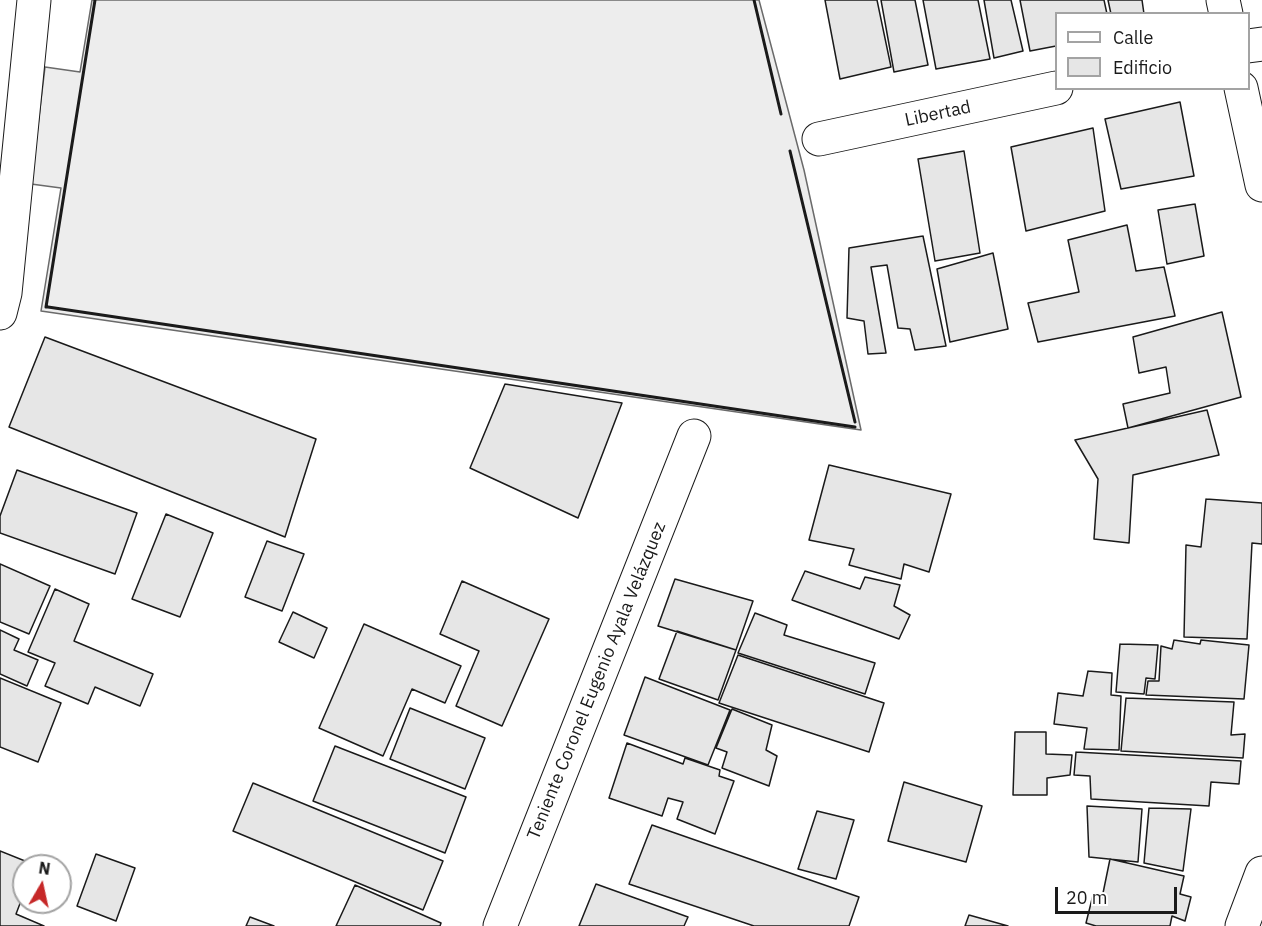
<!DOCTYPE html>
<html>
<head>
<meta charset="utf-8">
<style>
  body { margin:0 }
  #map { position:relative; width:1262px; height:926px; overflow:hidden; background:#fff; font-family:"IBM Plex Sans",sans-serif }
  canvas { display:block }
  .legend { position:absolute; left:1055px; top:12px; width:195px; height:78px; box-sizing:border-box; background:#fff; border:2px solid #a3a3a3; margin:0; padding:8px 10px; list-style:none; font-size:18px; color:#1a1a1a }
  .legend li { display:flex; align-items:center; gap:12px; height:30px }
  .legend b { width:30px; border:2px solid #a3a3a3 }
  .north { position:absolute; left:12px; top:854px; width:60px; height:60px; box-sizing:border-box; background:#fff; border:2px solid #a3a3a3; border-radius:50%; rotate:9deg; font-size:16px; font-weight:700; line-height:24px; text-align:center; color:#1a1a1a }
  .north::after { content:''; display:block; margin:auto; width:21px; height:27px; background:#c62828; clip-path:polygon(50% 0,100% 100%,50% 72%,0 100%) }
  .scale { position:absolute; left:1055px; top:887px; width:122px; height:27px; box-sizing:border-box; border:3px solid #1a1a1a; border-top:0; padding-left:8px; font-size:18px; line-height:21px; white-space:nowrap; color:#1a1a1a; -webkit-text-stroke:4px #fff; paint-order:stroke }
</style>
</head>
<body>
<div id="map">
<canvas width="1262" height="926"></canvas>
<ul class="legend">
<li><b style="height:8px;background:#fff"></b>Calle</li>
<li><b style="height:16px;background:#e6e6e6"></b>Edificio</li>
</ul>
<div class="north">N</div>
<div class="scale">20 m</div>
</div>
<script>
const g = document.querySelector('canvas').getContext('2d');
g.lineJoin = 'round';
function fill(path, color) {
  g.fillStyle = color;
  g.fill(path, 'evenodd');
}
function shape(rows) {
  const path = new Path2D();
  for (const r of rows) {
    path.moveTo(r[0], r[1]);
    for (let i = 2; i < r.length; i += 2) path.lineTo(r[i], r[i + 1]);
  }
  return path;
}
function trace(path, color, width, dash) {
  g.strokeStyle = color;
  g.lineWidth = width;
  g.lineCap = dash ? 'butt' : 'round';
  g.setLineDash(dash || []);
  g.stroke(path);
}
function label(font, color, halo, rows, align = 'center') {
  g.font = font + ' "IBM Plex Sans",sans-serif';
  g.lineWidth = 4.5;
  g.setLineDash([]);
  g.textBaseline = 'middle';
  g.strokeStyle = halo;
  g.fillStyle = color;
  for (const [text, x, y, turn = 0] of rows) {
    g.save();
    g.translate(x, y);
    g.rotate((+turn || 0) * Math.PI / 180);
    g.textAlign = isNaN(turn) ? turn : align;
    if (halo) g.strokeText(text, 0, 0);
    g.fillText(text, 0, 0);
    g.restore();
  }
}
const built = shape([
  [92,0,759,0,804,170,861,430,41,311,61,188,31,184,45,67,80,72,92,0]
]);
const building = shape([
  [825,0,877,0,891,67,840,79,825,0],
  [881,0,915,0,928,65,894,72,881,0],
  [923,0,978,0,990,59,936,69,923,0],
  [984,0,1011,0,1023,51,994,58,984,0],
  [1020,0,1104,0,1107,14,1056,14,1056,46,1030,51,1020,0],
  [1108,0,1142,0,1144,14,1111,14,1108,0],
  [1180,102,1194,176,1121,189,1105,119,1180,102],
  [1093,128,1105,211,1026,231,1011,147,1093,128],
  [964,151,980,253,935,261,918,159,964,151],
  [1195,204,1204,256,1167,264,1158,210,1195,204],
  [1127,225,1136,271,1164,267,1175,316,1038,342,1028,303,1079,292,1068,240,1127,225],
  [923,236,946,346,915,350,910,329,898,328,887,265,871,267,886,353,868,354,864,321,847,318,849,248,923,236],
  [993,253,1008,329,950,342,937,269,993,253],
  [1222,312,1241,397,1128,428,1123,404,1170,393,1166,367,1139,373,1133,337,1222,312],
  [45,337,316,439,285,537,9,427,45,337],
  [505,384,622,403,578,518,470,468,505,384],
  [1207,410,1219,455,1133,475,1129,543,1094,539,1098,479,1075,440,1207,410],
  [829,465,951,494,929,572,904,564,901,579,849,565,854,549,809,540,829,465],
  [17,470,137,513,115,574,0,533,0,516,17,470],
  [1206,499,1262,503,1262,544,1252,543,1247,639,1184,637,1186,545,1201,547,1206,499],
  [166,514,213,533,180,617,132,599,166,514],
  [267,541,304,554,282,611,245,597,267,541],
  [0,564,50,586,29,634,0,622,0,564],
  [805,571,860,589,865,577,900,585,894,606,910,615,899,639,792,600,805,571],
  [675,579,753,601,736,650,658,626,675,579],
  [462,581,549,619,502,726,456,706,479,651,440,634,462,581],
  [55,589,89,604,74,641,153,674,140,706,95,687,88,704,45,686,55,663,28,652,55,589],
  [293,612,327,628,314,658,279,642,293,612],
  [755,613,787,625,784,635,875,663,865,694,738,653,755,613],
  [364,624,461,666,445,703,412,689,383,756,319,728,364,624],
  [0,630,19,639,14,650,38,660,27,686,0,674,0,630],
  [677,631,736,650,718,700,659,679,677,631],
  [1174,640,1200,644,1201,640,1249,645,1244,699,1146,695,1148,681,1159,681,1161,646,1172,649,1174,640],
  [1120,644,1158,645,1155,679,1146,678,1144,694,1116,692,1120,644],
  [738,655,884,703,869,752,719,703,738,655],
  [1088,671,1112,673,1111,695,1121,696,1119,750,1084,749,1087,728,1054,724,1058,693,1083,696,1088,671],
  [645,677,730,710,708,765,624,735,645,677],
  [0,678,61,703,38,762,0,747,0,678],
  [1126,698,1234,702,1231,735,1245,734,1243,758,1121,751,1126,698],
  [410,708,485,738,465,789,390,759,410,708],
  [732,709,772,725,766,750,777,756,769,786,722,768,727,752,716,748,732,709],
  [1015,732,1046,732,1046,754,1072,755,1070,775,1047,778,1047,795,1013,795,1015,732],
  [627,743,683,764,685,758,720,770,719,776,734,781,715,834,677,819,683,802,668,798,662,816,609,798,627,743],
  [335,746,466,797,445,853,313,801,335,746],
  [1076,752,1241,761,1239,784,1211,782,1209,806,1091,799,1090,776,1074,775,1076,752],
  [904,782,982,806,966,862,888,841,904,782],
  [253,783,443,861,423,910,233,831,253,783],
  [1087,806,1142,809,1138,862,1089,857,1087,806],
  [1149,808,1191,809,1183,871,1144,863,1149,808],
  [817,811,854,820,836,879,798,869,817,811],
  [652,825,859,897,849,926,754,926,629,884,652,825],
  [0,851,35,865,24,866,24,893,16,914,44,926,0,926,0,851],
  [96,854,135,868,116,921,77,906,96,854],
  [1110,859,1184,876,1180,894,1191,897,1185,921,1172,916,1170,926,1096,926,1086,923,1093,895,1102,898,1110,859],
  [596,884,688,917,684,926,579,926,596,884],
  [355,885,441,923,440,926,336,926,355,885],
  [969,915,1008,926,965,926,969,915],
  [250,917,274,926,246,926,250,917]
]);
const street = shape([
  [1223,0,1226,14],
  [819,139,1056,88],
  [0,313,5,293,34,0],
  [500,926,694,436]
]);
const secondary = shape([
  [1248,46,1262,44],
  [1241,88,1262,185],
  [1242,926,1262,873]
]);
const wall = shape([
  [754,0,781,114],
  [790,151,855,422],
  [46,307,95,0],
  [48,307,855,427]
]);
const streetNames = [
  ["Libertad",938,114,-12],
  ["Teniente Coronel Eugenio Ayala Velázquez",597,681,-68]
];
fill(built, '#ededed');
trace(built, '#6a6a6a', 1.5);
fill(building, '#e6e6e6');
trace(building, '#1a1a1a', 1.5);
trace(street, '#1a1a1a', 35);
trace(secondary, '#1a1a1a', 35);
trace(street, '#fff', 33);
trace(secondary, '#fff', 33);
trace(wall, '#1a1a1a', 3);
label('18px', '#1a1a1a', '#fff', streetNames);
</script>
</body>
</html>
